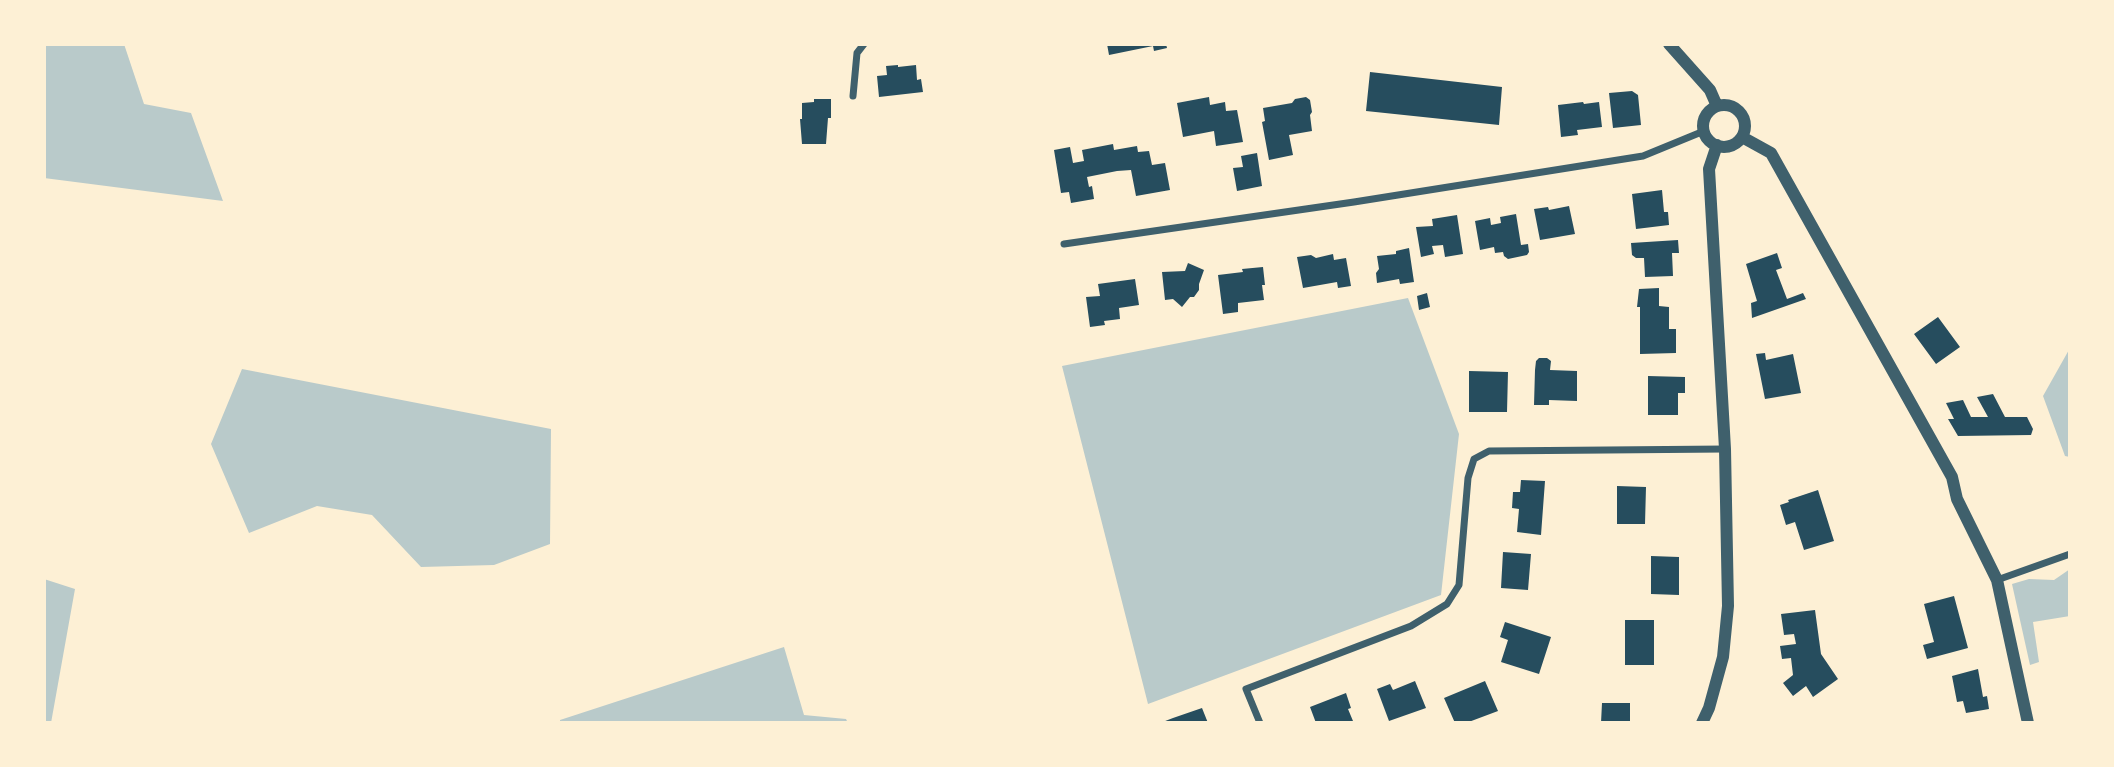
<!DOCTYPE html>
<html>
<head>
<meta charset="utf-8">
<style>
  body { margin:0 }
  #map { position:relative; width:2114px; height:767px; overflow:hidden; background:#fdf0d5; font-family:"Open Sans",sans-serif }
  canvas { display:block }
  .frame { position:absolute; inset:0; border:46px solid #fdf0d5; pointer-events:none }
</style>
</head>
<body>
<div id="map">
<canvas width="2114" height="767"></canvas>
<div class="frame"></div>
</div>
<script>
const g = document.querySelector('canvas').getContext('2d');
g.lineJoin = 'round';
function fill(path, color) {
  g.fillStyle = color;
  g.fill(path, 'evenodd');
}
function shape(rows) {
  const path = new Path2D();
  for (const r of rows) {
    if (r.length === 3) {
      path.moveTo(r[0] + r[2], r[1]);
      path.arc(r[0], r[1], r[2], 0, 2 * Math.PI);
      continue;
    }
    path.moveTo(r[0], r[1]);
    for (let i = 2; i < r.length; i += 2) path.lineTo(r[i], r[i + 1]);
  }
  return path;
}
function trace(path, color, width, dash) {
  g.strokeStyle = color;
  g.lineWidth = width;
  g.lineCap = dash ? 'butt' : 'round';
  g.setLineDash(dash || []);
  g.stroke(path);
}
const green = shape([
  [44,44,124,44,144,104,191,113,223,201,44,178],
  [1408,298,1459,434,1441,595,1148,704,1062,366],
  [2070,348,2070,457,2065,456,2043,396],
  [242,369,551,429,550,544,494,565,421,567,372,515,317,506,249,533,211,444],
  [2070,569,2070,616,2033,622,2039,662,2030,665,2012,584,2029,579,2054,580],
  [44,579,75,589,51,723,44,723],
  [784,647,804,715,846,719,848,723,560,723,560,720]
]);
const building = shape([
  [1107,44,1166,44,1167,48,1154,51,1153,46,1109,55],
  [898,65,898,67,916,65,917,80,921,79,923,92,879,97,877,76,887,75,886,66],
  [1370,72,1502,87,1499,125,1366,111],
  [1632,91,1638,95,1641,125,1613,128,1609,93],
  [1209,97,1210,105,1225,102,1226,111,1237,110,1243,142,1216,146,1214,131,1183,137,1177,103],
  [1306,97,1310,100,1312,112,1310,115,1312,131,1289,135,1293,155,1269,160,1262,122,1265,121,1263,108,1292,103,1295,99],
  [814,99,831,99,831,118,828,118,826,144,802,144,800,119,802,119,802,103,814,102],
  [1583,102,1584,104,1599,102,1602,127,1577,130,1578,135,1561,137,1558,105],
  [1113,144,1114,150,1137,146,1138,152,1149,151,1152,165,1165,163,1170,190,1136,196,1131,170,1117,171,1087,177,1089,187,1092,186,1094,199,1071,203,1069,192,1061,193,1054,150,1070,147,1073,163,1084,161,1082,150],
  [1257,153,1262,186,1237,191,1233,168,1243,167,1241,156],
  [1662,190,1664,212,1668,212,1669,225,1636,229,1632,194],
  [1569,206,1575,234,1540,240,1534,209,1548,207,1549,210],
  [1516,214,1521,245,1528,244,1529,252,1527,255,1508,259,1504,256,1503,252,1495,253,1494,247,1480,250,1475,221,1490,218,1491,225,1501,223,1500,217],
  [1457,215,1463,254,1445,257,1443,245,1432,246,1434,254,1421,257,1416,227,1433,226,1432,219],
  [1678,240,1679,253,1672,253,1673,276,1645,277,1644,258,1636,258,1632,255,1631,243],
  [1409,248,1414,282,1400,284,1399,279,1377,283,1376,273,1379,269,1377,256,1396,254,1396,251],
  [1777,253,1782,268,1776,270,1787,299,1803,293,1806,299,1752,318,1751,303,1757,301,1746,264],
  [1333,254,1334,260,1346,258,1351,286,1338,288,1337,282,1303,288,1297,257,1311,255,1316,258],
  [1188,263,1204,270,1199,284,1199,290,1194,297,1190,297,1182,307,1173,299,1165,300,1162,272,1185,271],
  [1263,267,1265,285,1262,285,1264,300,1238,303,1238,312,1223,314,1218,275,1243,272,1242,269],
  [1135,279,1139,305,1119,308,1120,319,1104,321,1105,325,1090,327,1086,297,1100,296,1098,284],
  [1659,288,1659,306,1669,307,1669,329,1676,329,1676,353,1640,354,1640,307,1637,307,1639,289],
  [1427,293,1430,307,1419,310,1417,296],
  [1938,317,1960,347,1936,364,1914,334],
  [1765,353,1766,360,1793,354,1801,393,1765,399,1756,354],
  [1539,358,1547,358,1551,361,1550,370,1577,371,1577,401,1549,400,1549,405,1534,405,1535,370,1536,361],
  [1469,371,1508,372,1507,412,1469,412],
  [1648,376,1685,377,1685,393,1678,393,1678,415,1648,415],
  [1993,394,2005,417,2027,417,2033,429,2031,435,1958,436,1948,419,1954,419,1946,403,1963,400,1971,417,1988,417,1977,397],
  [1521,480,1545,481,1541,535,1517,532,1519,509,1512,508,1513,492,1520,492],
  [1617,486,1646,487,1645,524,1617,524],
  [1818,490,1834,541,1804,550,1795,522,1786,525,1780,505,1789,502,1788,500],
  [1503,552,1531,554,1528,590,1501,588],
  [1651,556,1679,557,1679,595,1651,594],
  [1954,596,1968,648,1927,659,1923,645,1934,642,1924,604],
  [1815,610,1821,654,1838,679,1813,697,1806,686,1793,696,1783,683,1793,675,1791,658,1782,659,1780,646,1796,644,1794,634,1784,635,1781,614],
  [1625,620,1654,620,1654,665,1625,665],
  [1505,622,1551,637,1539,674,1501,662,1508,640,1500,637],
  [1978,669,1983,697,1987,696,1989,709,1966,713,1963,701,1957,702,1952,676],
  [1415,681,1426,708,1389,721,1377,689,1390,684,1393,690],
  [1485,681,1498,711,1466,723,1455,723,1444,698],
  [1346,693,1351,708,1348,709,1353,721,1347,723,1316,723,1310,707],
  [1602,703,1630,703,1630,723,1601,723],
  [1202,708,1208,723,1160,723,1173,718]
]);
const minor = shape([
  [853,96,857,53,864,44],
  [1064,244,1354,202,1643,156,1704,131],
  [1997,580,2070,554],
  [1260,723,1246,689,1411,626,1447,604,1459,585,1468,478,1474,459,1489,451,1725,449]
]);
const tertiary = shape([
  [1669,44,1710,90,1717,106],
  [1724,126,21],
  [1742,137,1771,153,1952,477,1957,499,1997,580,2028,723],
  [1702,723,1709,708,1723,657,1728,606,1725,449,1709,169,1717,145]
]);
fill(green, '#b9caca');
fill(building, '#264d5e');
trace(minor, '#3f606c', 7);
trace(tertiary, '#3f606c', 12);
</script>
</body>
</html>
